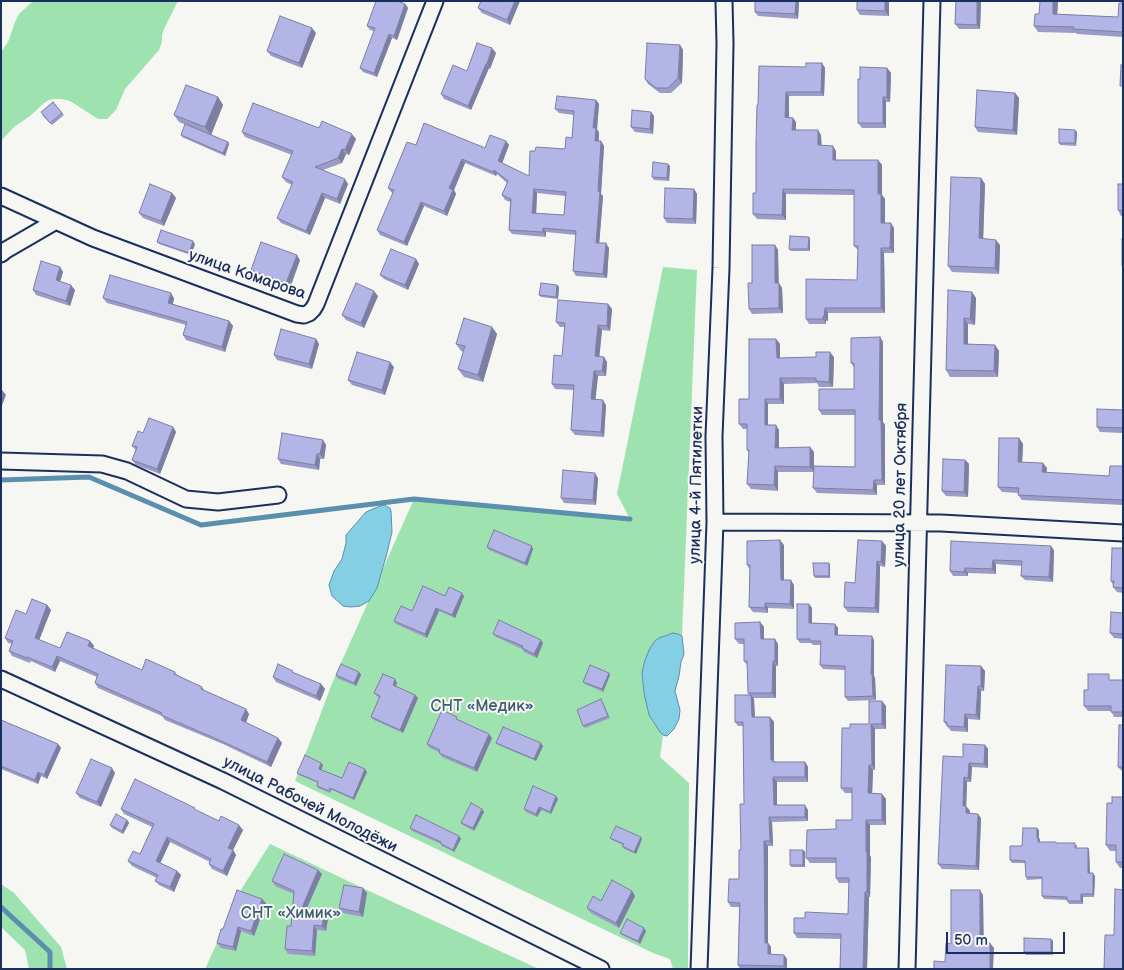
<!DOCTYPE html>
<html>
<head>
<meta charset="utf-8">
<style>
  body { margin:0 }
  #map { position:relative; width:1124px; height:970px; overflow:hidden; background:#f6f6f2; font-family:"Balsamiq Sans",sans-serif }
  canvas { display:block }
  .frame { position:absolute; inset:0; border:2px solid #1b2f5e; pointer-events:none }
  .scale { position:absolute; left:946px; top:932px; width:119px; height:22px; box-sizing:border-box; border:2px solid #1b2f5e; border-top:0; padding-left:6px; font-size:15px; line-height:18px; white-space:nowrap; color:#1b2f5e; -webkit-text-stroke:4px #f6f6f2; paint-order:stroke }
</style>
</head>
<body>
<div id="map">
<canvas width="1124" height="970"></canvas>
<div class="frame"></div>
<div class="scale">50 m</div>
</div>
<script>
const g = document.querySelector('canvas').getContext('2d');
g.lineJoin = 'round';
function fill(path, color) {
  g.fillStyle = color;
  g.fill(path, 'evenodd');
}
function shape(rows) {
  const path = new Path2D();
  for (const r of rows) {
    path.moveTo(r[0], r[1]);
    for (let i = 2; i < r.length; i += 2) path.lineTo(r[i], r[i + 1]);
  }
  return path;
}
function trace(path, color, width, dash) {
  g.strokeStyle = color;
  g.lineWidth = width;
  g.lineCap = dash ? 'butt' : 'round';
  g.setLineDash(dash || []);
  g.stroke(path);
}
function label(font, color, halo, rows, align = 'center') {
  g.font = font + ' "Balsamiq Sans",sans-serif';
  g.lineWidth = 4;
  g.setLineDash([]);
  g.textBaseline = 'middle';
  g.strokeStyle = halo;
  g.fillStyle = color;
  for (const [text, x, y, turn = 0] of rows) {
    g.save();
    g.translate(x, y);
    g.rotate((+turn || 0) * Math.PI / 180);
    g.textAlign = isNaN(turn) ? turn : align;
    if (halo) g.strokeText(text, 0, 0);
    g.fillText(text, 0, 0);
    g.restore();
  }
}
const green = shape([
  [33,1,178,1,164,29,162,35,162,42,159,50,125,89,116,110,107,119,98,119,70,101,61,99,54,99,49,100,44,103,30,116,14,127,1,141,1,52,8,42,15,22,19,14],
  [663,267,697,270,682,636,678,634,668,634,655,641,650,648,645,660,642,678,649,715,663,735,660,757,689,783,688,969,673,969,670,959,653,953,295,781,333,681,414,499,630,519,617,494],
  [270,844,369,891,539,969,205,969,242,888],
  [1,884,14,893,61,947,67,969,29,969,25,950,1,927]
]);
const water = shape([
  [384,505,390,508,391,511,392,532,387,553,377,588,369,601,360,606,351,607,343,606,332,596,329,585,334,571,342,559,346,543,346,535,366,512,380,506,384,505],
  [673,633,678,634,682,636,684,654,681,662,679,676,675,691,680,710,679,719,674,729,667,736,663,735,660,732,649,715,644,693,642,673,645,660,650,648,655,641,659,638,673,633]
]);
const stream = shape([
  [1,480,89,477,201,525,414,499,630,519],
  [1,907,50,952,50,969]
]);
const minor = shape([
  [1,196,93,238,297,314,304,315,309,313,313,309,316,304,435,1],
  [1,254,6,250,56,221],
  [1,461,102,464,127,471,186,499,218,502,278,495],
  [715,522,941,523,1123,533],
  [1,679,223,781,601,969],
  [699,969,715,522,714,436,721,268,725,43,724,1],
  [907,969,932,1]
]);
const wall = shape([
  [481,1,520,1,510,25,482,13,478,8],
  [755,1,799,1,798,19,758,16,755,12],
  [857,1,889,1,889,16,860,15,857,10],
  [956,1,981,1,980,29,959,29,955,24],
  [1058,1,1057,14,1118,17,1123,3,1123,37,1077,34,1076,33,1038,32,1034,26,1039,14],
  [405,4,408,8,397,40,392,38,377,77,363,72,360,68,374,31,370,30,367,26],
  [316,33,302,68,271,56,267,51],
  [680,45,683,50,682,83,671,93,660,93,648,84,645,79],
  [496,53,490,69,489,68,471,110,444,99,441,94,467,71],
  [822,63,825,68,824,96,789,96,789,117,793,118,796,122,796,130,821,135,821,145,836,151,836,160,878,160,882,165,882,195,885,199,885,223,894,228,894,253,884,253,885,313,828,313,828,321,826,321,826,324,809,324,806,319,857,280,858,250,854,246,854,195,786,194,786,220,757,219,753,214,756,193,758,105],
  [887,68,891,73,890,102,886,102,886,128,862,128,858,123,860,79],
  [1015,93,1019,98,1017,135,978,132,975,127],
  [218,97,223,105,211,135,228,142,229,144,225,156,182,137,181,135,208,134,179,122,174,115],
  [596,100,599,104,597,129,599,133,599,141,601,141,604,146,601,194,603,196,599,243,609,248,607,278,576,276,573,271,576,235,546,232,546,237,512,234,509,230,510,202,505,200,502,195,507,183,497,174,496,176,465,163,454,190,456,194,447,216,424,206,407,246,380,235,377,230,393,193,391,192,388,188,416,145,485,148,506,141,509,145,502,163,529,176,535,151,565,149,572,138,574,115,559,113,555,109],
  [537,193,565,196,564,215,536,213],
  [53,102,64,115,52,125,42,115],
  [651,112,654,116,653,134,635,132,631,127],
  [319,128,356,139,349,155,346,154,342,163,323,170,348,184,340,204,325,198,310,235,281,223,277,218,292,185,286,182,282,177,292,155,245,137,242,132],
  [1077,132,1076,146,1060,145,1059,143],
  [670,166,669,181,654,180,652,177],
  [981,178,985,184,983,239,1000,245,999,274,952,272,948,266],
  [1123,184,1123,216,1121,216,1118,210],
  [694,189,697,194,696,224,667,223,664,218],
  [172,193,176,198,164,226,143,218,139,213],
  [810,239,810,251,791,251,789,249],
  [157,242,195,244,191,255,159,244],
  [775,245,778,250,778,283,782,288,783,313,752,314,749,309],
  [416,259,419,264,408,290,384,279,380,275],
  [300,260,290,288,254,275,251,270],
  [60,267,63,272,60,281,75,290,70,306,36,295,33,290],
  [557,285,559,287,558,299,541,297,539,295],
  [972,292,976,298,975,325,968,324,968,344,995,345,999,351,998,377,950,377,946,370],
  [378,296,364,328,346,320,342,315],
  [103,298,174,298,173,304,229,321,233,326,225,352,186,340,183,335,186,325,107,303],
  [608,304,612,309,610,331,602,330,599,357,604,357,607,362,606,376,598,376,595,399,606,405,604,437,575,435,571,430,574,390,555,389,552,384,562,356,565,327,560,327,556,322],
  [492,327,497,334,483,382,464,377,458,369,464,352,461,351,456,344],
  [880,337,883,342,883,422,885,425,885,485,877,485,877,495,817,493,813,488,814,472,778,472,778,491,751,489,747,484,749,453,747,450,747,429,743,429,739,424,749,399,776,339,780,344,780,358,834,357,833,387,819,387,817,383,784,384,784,404,768,404,768,425,779,430,779,448,810,447,814,452,814,466,855,467,855,415,822,415,819,410,854,389,854,367,851,363],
  [316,339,319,344,312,369,277,360,274,355],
  [394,367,385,395,352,385,348,380],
  [1123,410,1123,433,1100,432,1097,427],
  [173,427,176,432,160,474,136,465,132,460,136,450,132,446,143,433],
  [1019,438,1023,444,1022,462,1047,468,1046,473,1109,476,1123,466,1123,505,1022,500,1018,495,1019,493,1002,492,998,487],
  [323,440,326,445,324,459,320,459,319,470,281,464,278,459],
  [965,460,969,464,968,497,946,496,942,491],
  [598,478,596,505,564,503,561,498],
  [882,541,886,546,885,567,880,566,879,613,848,612,844,607,855,583],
  [951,541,1054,550,1053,582,1025,580,1021,576,1022,566,996,564,996,574,968,573,968,576,953,576,950,571],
  [784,545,784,580,794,585,794,609,768,608,768,613,753,612,749,607,750,570,747,565],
  [487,547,533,549,527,566,489,550],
  [1123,548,1123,593,1117,592,1113,587,1113,585,1111,581],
  [829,563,830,566,830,578,815,578,814,576],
  [445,596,464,596,455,618,439,611,427,638,396,624,394,621,412,611],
  [809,604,812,608,812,623,835,624,838,628,838,635,874,640,874,676,875,678,876,700,848,701,845,697,845,670,823,669,820,665,821,645,813,645,811,643,800,643,797,639],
  [47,605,51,610,39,640,60,648,90,641,94,646,93,648,142,670,175,672,177,675,202,687,205,691,246,709,249,714,246,723,278,738,282,743,271,767,223,744,165,720,162,716,98,688,95,683,97,677,60,661,55,672,31,661,30,663,12,656,9,651,12,644,8,643,5,638,26,614],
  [1123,613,1123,639,1114,638,1110,633],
  [760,622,764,627,764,639,778,644,778,666,776,666,776,698,754,698,754,699,755,717,770,717,774,722,774,761,775,762,805,762,808,767,808,782,777,782,777,805,808,810,808,821,772,822,773,846,768,846,768,943,771,947,771,954,784,955,787,959,787,969,740,969,738,965,739,907,731,907,728,902,739,879,744,804,743,726,738,726,735,722,749,695,748,693,748,666,744,661,744,644,739,644,735,639],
  [493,634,541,640,543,643,537,658,524,652,522,649,496,637],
  [981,666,985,671,984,691,981,691,980,720,968,719,968,732,951,731,944,722],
  [359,672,361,675,356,686,337,678,336,675],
  [610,675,603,692,585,684,583,682],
  [273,677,321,684,325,689,320,701,276,682],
  [395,679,397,683,396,686,415,695,418,698,403,733,374,720,371,717,379,698,374,693],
  [1113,680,1123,680,1123,717,1114,717,1111,711,1088,711,1084,706,1088,690],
  [603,702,610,718,585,728,583,726],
  [886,706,886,729,875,729,875,770,873,770,872,793,882,794,886,799,886,825,870,825,870,856,871,857,870,897,869,897,867,969,840,969,841,939,797,938,794,933,805,918,848,914,849,883,839,883,836,878,836,863,810,863,806,858,836,829,852,820,852,793,845,793,841,788,850,728,869,724],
  [1,720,58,744,61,748,47,779,41,776,38,784,1,769],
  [460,720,492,738,477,772,442,757,439,752,430,748,427,744],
  [1123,725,1123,772,1118,767],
  [496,743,543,746,536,761,498,745],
  [985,745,988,749,988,768,972,767,971,782,967,782,966,806,970,811,969,814,981,818,979,870,942,869,938,864,963,757],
  [321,763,323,765,321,770,342,778,367,772,354,800,332,790,330,793,318,788,317,786,318,783,299,775,297,773],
  [115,773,101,807,80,798,76,793],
  [1123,797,1123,868,1120,868,1116,862,1116,851,1110,851,1106,845,1112,803],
  [558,799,551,814,541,810,537,817,526,812,524,809],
  [121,809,197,811,219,821,243,830,233,850,236,855,227,876,212,869,209,864,210,862,170,842,160,863,177,871,181,875,174,892,159,885,155,881,157,878,132,866,128,861,140,854,152,827,124,814],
  [482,809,484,812,474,831,463,825,461,823],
  [127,820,129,823,123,834,112,828,110,825],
  [410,828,461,839,454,852,442,846,441,844,412,831],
  [1039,830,1039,838,1040,842,1056,842,1056,843,1077,845,1077,848,1088,848,1089,850,1090,873,1095,876,1094,897,1083,897,1083,904,1069,904,1067,900,1044,899,1042,896,1042,879,1027,880,1026,877,1025,863,1012,863,1010,860,1022,846],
  [610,838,642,839,636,854,624,849,622,846,623,845,612,840],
  [803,850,805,852,805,867,791,867,790,865],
  [318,870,322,874,306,911,324,914,328,919,326,931,317,930,315,956,288,954,285,949,291,926,294,894,275,886,272,881],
  [632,891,635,896,619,928,591,913,587,908],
  [367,893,363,917,343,913,339,908],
  [262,899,266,903,254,936,241,931,236,951,221,948,217,943,223,929],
  [646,931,640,944,622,935,620,933],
  [1051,939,1053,941,1053,955,1026,955,1024,952]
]);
const shadedWall = shape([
  [515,1,520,1,510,25,507,20],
  [796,1,799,1,798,19,795,14],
  [885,1,889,1,889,16,885,11],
  [977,1,981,1,980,29,977,25],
  [1053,1,1058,1,1057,19,1053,14],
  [405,4,408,8,397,40,394,36],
  [312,28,316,33,302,68,299,63],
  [389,34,392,38,377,77,374,73],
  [680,45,683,50,682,83,678,78],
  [492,48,496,53,490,69,487,64],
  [822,63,825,68,824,96,821,92],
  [486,64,489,68,471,110,468,106],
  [887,68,891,73,890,102,887,97],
  [786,92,789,96,789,122,785,117],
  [1015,93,1019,98,1017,135,1013,130],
  [218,97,223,105,211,135,205,127],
  [883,97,886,102,886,128,883,123],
  [596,100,599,104,597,129,599,133,598,146,595,141,593,128],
  [651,112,654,116,653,134,650,129],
  [793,118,796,122,796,135,792,130],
  [818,130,821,135,822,150,818,145],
  [1075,130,1077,132,1076,146,1075,143],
  [352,134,356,139,349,155,345,150],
  [506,141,509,145,501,166,498,161],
  [601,141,604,146,601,194,603,196,599,247,596,243],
  [228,142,229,144,225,156,223,153],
  [833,146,836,151,836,165,833,160],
  [342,149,346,154,342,163,338,158],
  [462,159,465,163,454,190,456,194,447,216,444,211,449,188],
  [878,160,882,165,882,195,885,199,885,227,881,223,878,194],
  [668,164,670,166,669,181,667,178],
  [494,170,497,174,496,176,493,172],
  [981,178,985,184,983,244,979,238],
  [345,179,348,184,340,204,337,199],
  [534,189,537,193,536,218,532,213],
  [694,189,697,194,696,224,693,219],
  [783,189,786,194,786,220,782,215],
  [172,193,176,198,164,226,161,221],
  [322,193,325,198,310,235,306,231],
  [421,202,424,206,407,246,404,242],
  [891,223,894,228,894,253,890,248],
  [543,228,546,232,546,237,543,232],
  [809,237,810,239,810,251,808,249],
  [996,240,1000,245,999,274,995,268],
  [193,241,195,244,191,255,189,253],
  [606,243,609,248,607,278,603,274],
  [775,245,778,250,779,288,775,283],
  [881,248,884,253,885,313,881,308],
  [297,255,300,260,290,288,286,283],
  [416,259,419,264,408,290,405,285],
  [60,267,63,272,59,285,56,280],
  [779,283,782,288,783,313,779,308],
  [71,285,75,290,70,306,66,301],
  [557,285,559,287,558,299,556,297],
  [374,291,378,296,364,328,361,323],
  [972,292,976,298,975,325,970,319],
  [171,293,174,298,172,308,168,303],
  [608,304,612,309,610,331,607,326],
  [825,308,828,313,828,321,824,317],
  [823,316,826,321,826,324,823,319],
  [964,318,968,324,968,350,964,344],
  [229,321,233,326,225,352,222,347],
  [598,325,602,330,599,361,595,356],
  [492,327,497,334,483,382,478,375],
  [880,337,883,342,883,422,885,425,885,485,882,480,879,420],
  [316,339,319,344,312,369,309,364],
  [776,339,780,344,780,363,777,358],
  [995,345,999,351,998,377,994,371],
  [830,352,834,357,833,387,829,382],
  [604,357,607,362,606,376,602,371],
  [390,362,394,367,385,395,382,390],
  [594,371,598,376,595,404,591,399],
  [780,378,784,384,784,404,780,399],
  [2,390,6,395,1,408,1,393],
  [765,399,768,404,768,430,765,425],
  [603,400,606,405,604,437,601,432],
  [776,425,779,430,779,453,775,448],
  [173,427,176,432,160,474,157,469],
  [1019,438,1023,444,1022,467,1018,462],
  [323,440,326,445,324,459,320,454],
  [810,447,814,452,814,472,810,467],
  [317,454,320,459,319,470,315,465],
  [965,460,969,464,968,497,964,492],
  [1043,463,1047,468,1046,478,1042,472],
  [775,466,778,472,778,491,774,485],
  [595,473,598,478,596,505,593,500],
  [874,480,877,485,877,495,873,490],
  [780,540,784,545,784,585,781,580],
  [882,541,886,546,885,567,881,562],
  [532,546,533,549,527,566,525,563],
  [1051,546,1054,550,1053,582,1049,577],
  [993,560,996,564,996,574,992,569],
  [877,561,880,566,879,613,875,608],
  [829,563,830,566,830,578,829,576],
  [965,568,968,573,968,576,964,572],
  [791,580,794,585,794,609,790,604],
  [462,593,464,596,455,618,452,615],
  [765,603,768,608,768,613,765,608],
  [809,604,812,608,812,627,809,623],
  [47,605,51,610,38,643,35,638],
  [436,608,439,611,427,638,425,634],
  [760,622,764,627,764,644,761,639],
  [835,624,838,628,838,639,835,635],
  [872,636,874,640,874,676,875,678,876,700,873,696,871,674],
  [775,639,778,644,778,666,775,661],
  [541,640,543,643,537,658,534,654],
  [90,641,94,646,92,651,88,646],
  [57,656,60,661,55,672,52,667],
  [773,661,776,666,776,698,772,693],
  [981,666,985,671,984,691,981,686],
  [359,672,361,675,356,686,354,683],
  [609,673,610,675,603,692,602,689],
  [395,679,397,683,395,688,393,685],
  [321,684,325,689,320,701,316,696],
  [978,686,981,691,980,720,976,715],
  [415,695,418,698,403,733,400,730],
  [751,695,754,699,755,722,752,717],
  [882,701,886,706,886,729,882,724],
  [246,709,249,714,245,725,241,720],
  [965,714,968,719,968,732,964,727],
  [770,717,774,722,774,761,776,764,771,760],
  [871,724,875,729,875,770,872,765],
  [489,734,492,738,477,772,474,768],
  [278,738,282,743,271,767,267,762],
  [541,743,543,746,536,761,534,759],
  [58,744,61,748,47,779,44,775],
  [985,745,988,749,988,768,984,764],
  [805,762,808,767,808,782,805,777],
  [321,763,323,765,321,771,319,769],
  [969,763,972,767,971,782,968,778],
  [869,765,873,770,872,798,868,793],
  [112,768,115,773,101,807,97,802],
  [365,769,367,772,354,800,353,798],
  [38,772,41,776,38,784,35,780],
  [773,777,777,782,777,810,774,805],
  [964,777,967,782,966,811,963,806],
  [882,794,886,799,886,825,882,820],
  [556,796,558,799,551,814,550,812],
  [805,805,808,810,808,821,805,817],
  [966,806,970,811,969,818,966,813],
  [539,807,541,810,537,817,536,814],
  [482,809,484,812,474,831,473,828],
  [978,814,981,818,979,870,976,866],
  [769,817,772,822,773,846,770,841],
  [127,820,129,823,123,834,122,831],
  [866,820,870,825,870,856,871,857,870,897,867,892],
  [239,825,243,830,233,850,236,855,227,876,223,871,228,848],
  [1037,828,1039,830,1039,838,1040,840,1040,844,1037,838],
  [459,836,461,839,454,852,453,850],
  [167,837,170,842,159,866,156,861],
  [641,837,642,839,636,854,634,852],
  [764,841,768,846,768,943,771,947,771,958,768,954,765,943],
  [1088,848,1089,850,1090,876,1088,873],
  [803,850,805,852,805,867,803,865],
  [318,870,322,874,304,914,301,910],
  [177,871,181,875,174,892,170,887],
  [1093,873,1095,876,1094,897,1093,894],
  [363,888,367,893,363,917,359,912],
  [980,890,983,895,984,948,980,943],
  [632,891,635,896,619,928,616,923],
  [865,892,869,897,867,969,863,969],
  [1081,894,1083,897,1083,904,1081,901],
  [262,899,266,903,254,936,251,931],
  [324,914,328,919,326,931,322,926],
  [314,925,317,930,315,956,312,951],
  [238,927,241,931,236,951,233,947],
  [644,928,646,931,640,944,638,941],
  [1051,939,1053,941,1053,955,1051,952],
  [990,943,994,948,993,969,990,969],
  [784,955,787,959,787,969,786,969,784,966]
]);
const building = shape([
  [376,1,398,1,405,4,394,36,389,34,374,73,360,68,375,28,367,26,376,1],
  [481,1,515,1,507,20,478,8,481,1],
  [755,1,796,1,795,14,755,12,755,1],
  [857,1,885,1,885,11,857,10,857,1],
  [956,1,977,1,977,25,955,24,956,1],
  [1040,1,1053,1,1053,14,1118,17,1119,3,1123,3,1123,32,1073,29,1074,27,1034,26,1035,14,1039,14,1040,1],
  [280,16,312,28,299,63,267,51,280,16],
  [477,43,492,48,487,64,486,64,468,106,441,94,453,65,467,71,477,43],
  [647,43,680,45,678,78,668,88,656,88,645,79,647,43],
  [806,63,822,63,821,92,786,92,785,117,793,118,792,130,818,130,818,145,833,146,833,160,878,160,878,194,881,194,881,223,891,223,890,248,881,248,881,308,825,308,824,317,823,316,823,319,806,319,806,279,857,280,858,246,854,246,854,190,783,189,782,215,753,214,753,193,756,193,756,143,757,105,758,105,759,66,806,67,806,63],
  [1121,65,1123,65,1123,86,1120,86,1121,65],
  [860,67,887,68,887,97,883,97,883,123,858,123,858,79,860,79,860,67],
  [186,85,218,97,205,127,174,115,186,85],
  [977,90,1015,93,1013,130,975,127,977,90],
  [557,96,596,100,593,128,596,128,595,141,601,141,598,191,600,192,596,243,606,243,603,274,573,271,576,231,543,228,543,232,509,230,511,199,502,195,508,181,494,170,493,172,462,159,449,188,453,190,444,211,421,202,404,242,377,230,394,190,388,188,407,142,416,145,424,123,485,148,490,135,506,141,498,161,529,176,530,151,535,151,536,147,565,149,566,137,572,138,574,111,555,109,557,96],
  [534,189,566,192,564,215,532,213,534,189],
  [53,102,62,113,50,123,41,112,53,102],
  [253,103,319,128,322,121,352,134,345,150,342,149,338,158,315,167,345,179,337,199,322,193,306,231,277,218,293,182,282,177,293,151,242,132,253,103],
  [632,110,651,112,650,129,631,127,632,110],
  [185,124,228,142,223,153,181,135,185,124],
  [1059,129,1075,130,1075,143,1059,143,1059,129],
  [653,162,668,164,667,178,652,177,653,162],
  [951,177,981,178,979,238,996,240,995,268,948,266,951,177],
  [150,184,172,193,161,221,139,213,150,184],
  [1118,184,1123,184,1123,211,1118,210,1118,184],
  [665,188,694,189,693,219,664,218,665,188],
  [161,230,193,241,189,253,157,242,161,230],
  [790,236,809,237,808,249,789,249,790,236],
  [1122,239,1123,239,1123,266,1122,266,1122,239],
  [261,242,297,255,286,283,251,270,261,242],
  [752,245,775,245,775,283,779,283,779,308,749,309,748,283,752,283,752,245],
  [391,249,416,259,405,285,380,275,391,249],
  [41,261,60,267,56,280,71,285,66,301,33,290,41,261],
  [110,275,171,293,168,303,229,321,222,347,183,335,187,322,103,298,110,275],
  [356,283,374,291,361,323,342,315,356,283],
  [541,283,557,285,556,297,539,295,541,283],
  [948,290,972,292,970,319,964,318,964,344,995,345,994,371,946,370,948,290],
  [558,300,608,304,607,326,598,325,595,356,604,357,602,371,594,371,591,399,603,400,601,432,571,430,574,385,552,384,554,355,562,356,565,323,556,322,558,300],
  [464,318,492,327,478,375,458,369,465,346,456,344,464,318],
  [281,329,316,339,309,364,274,355,281,329],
  [880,337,879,420,881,420,882,480,874,480,873,490,813,488,814,466,855,467,855,410,819,410,819,389,854,389,854,363,851,363,851,338,880,337],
  [749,339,776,339,777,358,816,357,816,352,830,352,829,382,816,381,816,378,780,378,780,399,765,399,765,425,776,425,775,448,810,447,810,467,775,466,774,485,747,484,749,450,747,450,747,424,739,424,739,399,749,399,749,339],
  [357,352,390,362,382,390,348,380,357,352],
  [1097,409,1123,410,1123,428,1097,427,1097,409],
  [149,418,173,427,157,469,132,460,137,447,132,446,138,431,143,433,149,418],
  [282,433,323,440,320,454,317,454,315,465,278,459,282,433],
  [999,438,1019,438,1018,462,1043,463,1042,472,1109,476,1110,466,1123,466,1123,500,1018,495,1019,488,998,487,999,438],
  [943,459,965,460,964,492,942,491,943,459],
  [563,470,595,473,593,500,561,498,563,470],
  [494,530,532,546,525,563,487,547,494,530],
  [780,540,781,580,791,580,790,604,765,603,765,608,749,607,750,565,747,565,747,541,780,540],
  [858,540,882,541,881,562,877,561,875,608,844,607,845,582,855,583,858,540],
  [951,541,1051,546,1049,577,1021,576,1022,561,993,560,992,569,965,568,964,572,950,571,951,541],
  [1112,548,1123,548,1123,588,1113,587,1114,581,1111,581,1112,548],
  [813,563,829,563,829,576,814,576,813,563],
  [423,586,445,596,449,587,462,593,452,615,436,608,425,634,394,621,401,606,412,611,423,586],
  [32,599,47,605,35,638,60,648,67,632,90,641,88,646,142,670,146,659,175,672,174,674,202,687,201,689,246,709,241,720,278,738,267,762,219,740,161,715,162,713,95,683,98,674,57,656,52,667,27,657,27,658,9,651,13,641,5,638,16,610,26,614,32,599],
  [797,604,809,604,809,623,835,624,835,635,872,636,871,674,872,674,873,696,845,697,845,666,820,665,821,641,810,641,810,639,797,639,797,604],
  [1111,612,1123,613,1123,634,1110,633,1111,612],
  [499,620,541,640,534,654,522,648,523,646,493,634,499,620],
  [760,622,761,639,775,639,775,661,773,661,772,693,748,693,747,661,744,661,744,639,735,639,735,623,760,622],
  [278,664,293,671,292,672,321,684,316,696,273,677,278,664],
  [341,664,359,672,354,683,336,675,341,664],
  [590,665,609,673,602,689,583,682,590,665],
  [946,665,981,666,981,686,978,686,976,715,965,714,964,727,947,726,947,722,944,722,946,665],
  [383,674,395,679,393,685,415,695,400,730,371,717,380,696,374,693,383,674],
  [1088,674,1109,674,1109,680,1123,680,1123,712,1111,712,1111,706,1084,706,1084,690,1088,690,1088,674],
  [735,695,751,695,752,717,770,717,771,760,773,760,773,762,805,762,805,777,773,777,774,805,805,805,805,817,769,817,770,841,764,841,765,943,768,943,768,954,784,955,784,966,738,965,740,903,728,902,729,879,739,879,739,850,741,850,740,804,744,804,743,722,735,722,735,695],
  [601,699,608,716,583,726,577,710,601,699],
  [869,701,882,701,882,724,871,724,872,765,869,765,868,793,882,794,882,820,866,820,866,852,867,852,867,892,865,892,863,969,840,969,841,934,794,933,794,918,805,918,805,912,848,914,849,878,836,878,836,858,806,858,807,830,836,829,836,820,852,820,852,788,841,788,842,728,850,728,850,724,869,724,869,701],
  [442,710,457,717,456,719,489,734,474,768,439,753,440,750,427,744,442,710],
  [1,720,58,744,44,775,38,772,35,780,1,766,1,720],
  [1119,725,1123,725,1123,767,1118,767,1119,725],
  [503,727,541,743,534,759,496,743,503,727],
  [963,744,985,745,984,764,969,763,968,778,964,777,963,806,966,806,966,813,978,814,976,866,938,864,943,756,963,757,963,744],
  [305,755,321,763,319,769,342,778,349,762,365,769,353,798,330,788,329,791,317,786,318,782,297,773,305,755],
  [91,759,112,768,97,802,76,793,91,759],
  [135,779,195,808,194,809,219,821,221,816,239,825,228,848,233,850,223,871,209,864,211,859,167,837,156,861,177,871,170,887,155,881,158,875,128,861,133,851,140,854,154,824,121,809,135,779],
  [533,786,556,796,550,812,539,807,536,814,524,809,533,786],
  [1112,797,1123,797,1123,862,1116,862,1116,845,1106,845,1107,803,1112,803,1112,797],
  [471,803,482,809,473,828,461,823,471,803],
  [116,814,127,820,122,831,110,825,116,814],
  [416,815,459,836,453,850,441,844,441,842,410,828,416,815],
  [616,826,641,837,634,852,622,846,624,844,610,838,616,826],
  [1023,828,1037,828,1037,838,1038,838,1038,842,1056,842,1056,843,1075,843,1075,848,1088,848,1088,873,1093,873,1093,894,1081,894,1081,901,1067,901,1067,897,1042,896,1042,877,1026,877,1025,861,1010,860,1010,846,1022,846,1023,828],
  [790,850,803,850,803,865,790,865,790,850],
  [284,854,318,870,301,910,324,914,322,926,314,925,312,951,285,949,287,926,291,926,294,891,272,881,284,854],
  [612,880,632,891,616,923,587,908,593,896,601,901,612,880],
  [344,885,363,888,359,912,339,908,344,885],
  [1115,889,1123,890,1123,969,1104,969,1105,935,1114,935,1115,889],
  [237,890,262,899,251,931,238,927,233,947,217,943,221,929,223,929,237,890],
  [951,890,980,890,980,943,990,943,990,969,934,969,934,961,945,962,946,943,951,944,951,890],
  [627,919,644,928,638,941,620,933,627,919],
  [1024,938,1051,939,1051,952,1024,952,1024,938]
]);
const streetNames = [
  ["улица Комарова",247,275,19],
  ["улица 4-й Пятилетки",697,485,-89],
  ["улица 20 лет Октября",901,485,-89],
  ["улица Рабочей Молодёжи",310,805,27]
];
const parkNames = [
  ["СНТ «Медик»",482,707],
  ["СНТ «Химик»",291,914]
];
fill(green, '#9ee3af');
fill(water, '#84cfe3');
trace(water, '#5a8fae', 1);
trace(stream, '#5a8fae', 5);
trace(minor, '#1b2f5e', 19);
trace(minor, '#f6f6f2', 15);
fill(wall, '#9a9cc7');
fill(shadedWall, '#7d7fa2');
fill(building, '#b3b5e7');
trace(building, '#7d7fa2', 1);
label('16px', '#1b2f5e', '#f6f6f2', streetNames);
label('16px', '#3c5c72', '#f6f6f2', parkNames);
</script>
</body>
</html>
